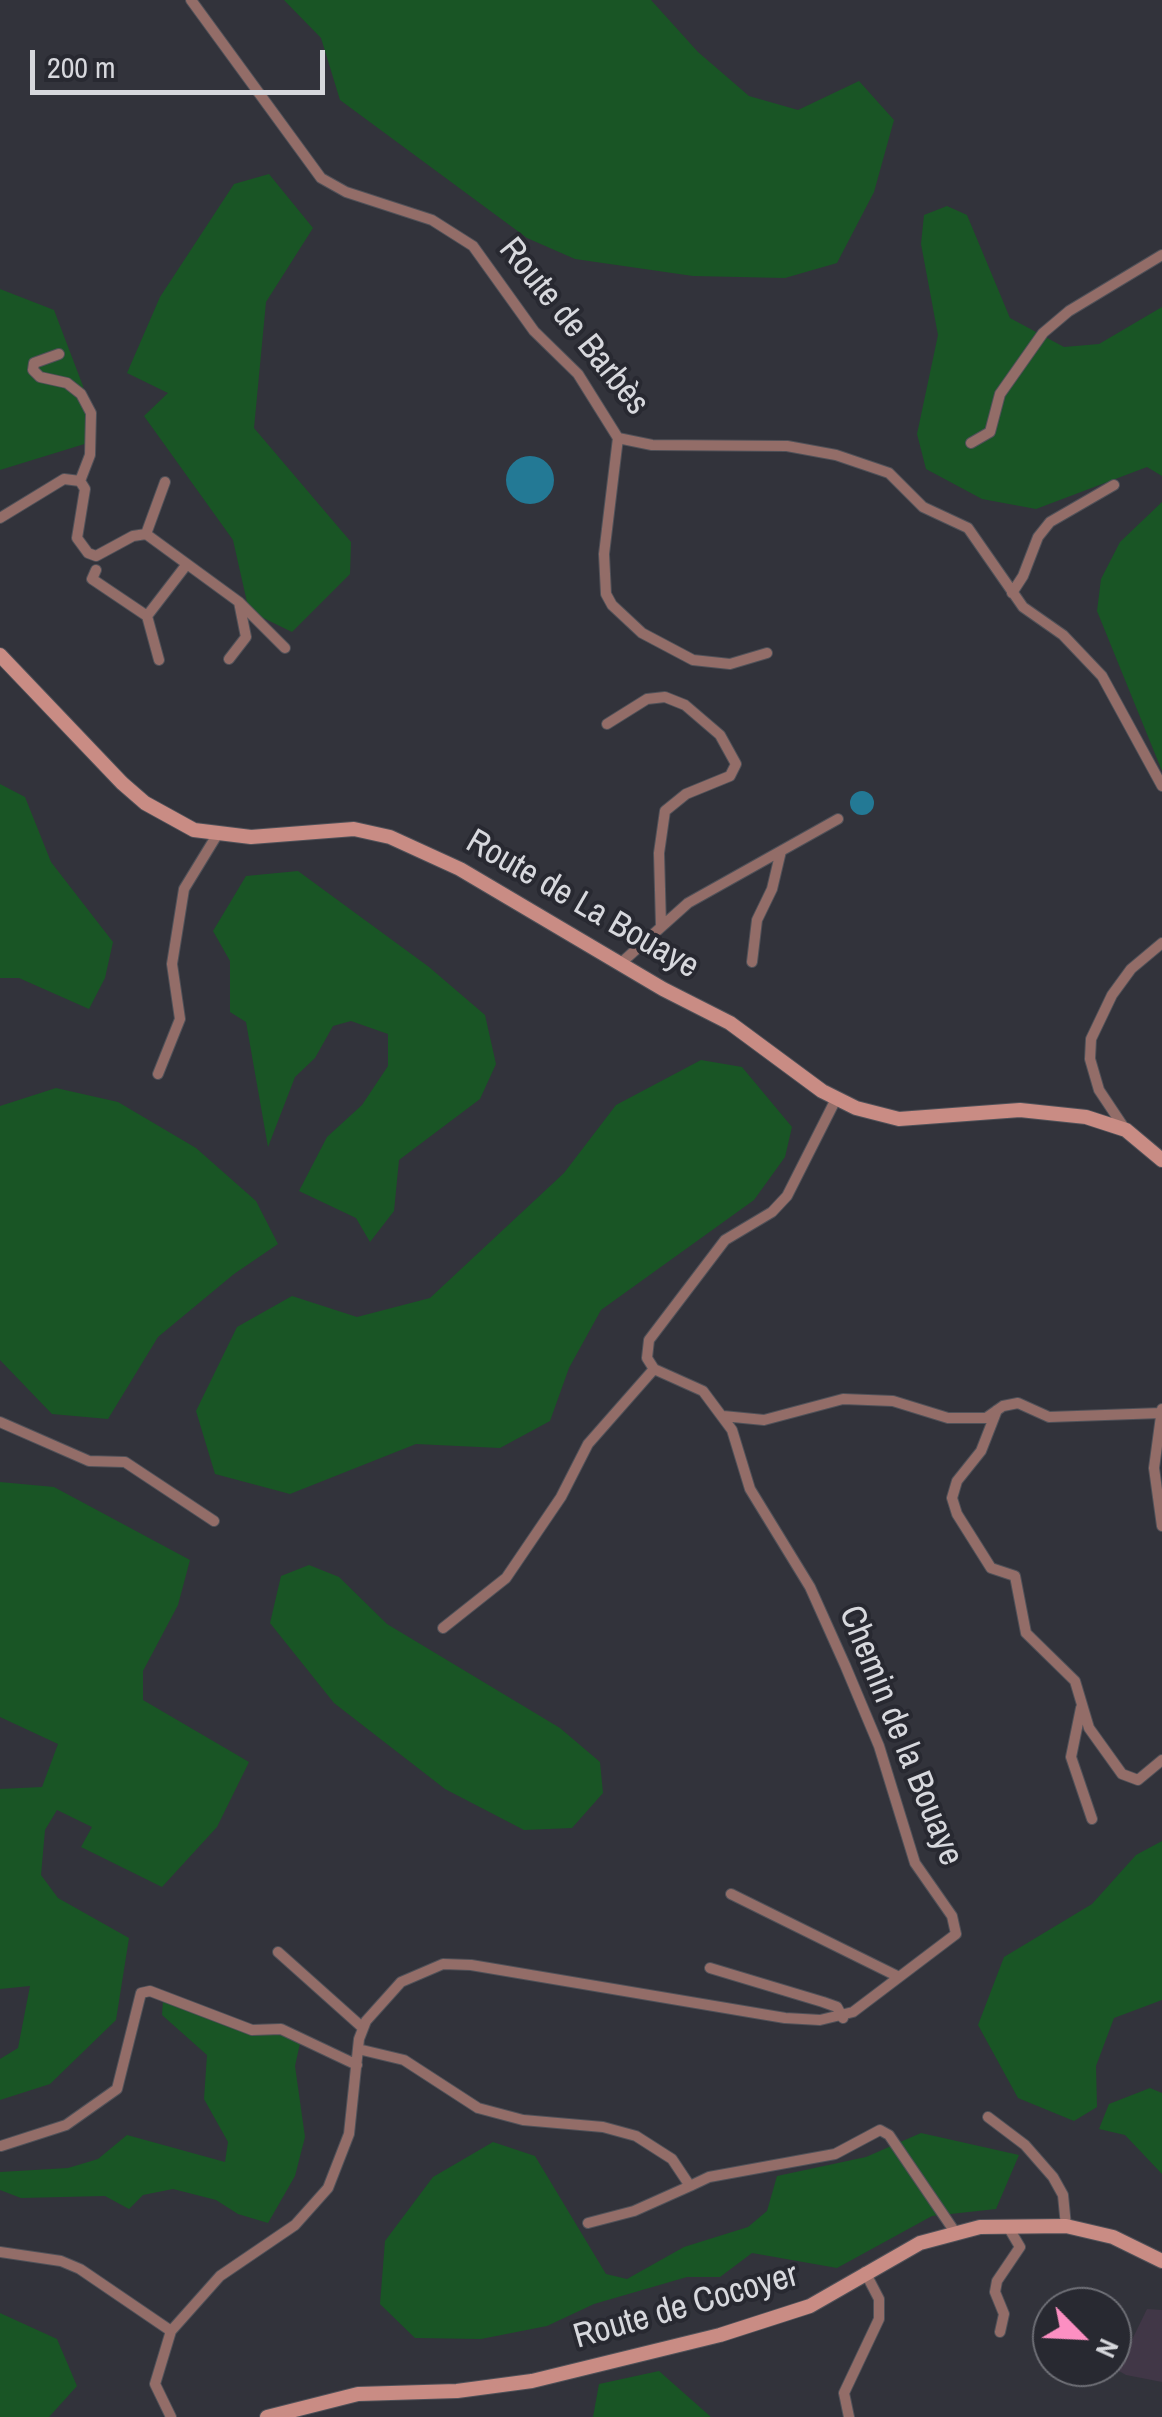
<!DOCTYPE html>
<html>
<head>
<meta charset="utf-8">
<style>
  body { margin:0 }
  #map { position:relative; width:1162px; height:2417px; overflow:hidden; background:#32333b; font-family:"Archivo Narrow",sans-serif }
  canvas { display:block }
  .north { position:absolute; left:1032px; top:2287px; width:100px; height:100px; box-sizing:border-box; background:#282931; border:2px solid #6e6f76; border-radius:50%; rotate:114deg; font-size:28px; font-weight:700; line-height:40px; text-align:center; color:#d7d8dd }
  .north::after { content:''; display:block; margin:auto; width:35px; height:45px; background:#fc8fc2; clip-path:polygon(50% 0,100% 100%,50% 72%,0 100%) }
  .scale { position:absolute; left:30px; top:50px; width:295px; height:45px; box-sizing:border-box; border:5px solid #d7d8dd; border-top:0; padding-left:12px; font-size:30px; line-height:35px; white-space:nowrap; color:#d7d8dd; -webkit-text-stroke:8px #282931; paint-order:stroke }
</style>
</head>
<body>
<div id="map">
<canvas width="1162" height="2417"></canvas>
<div class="north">N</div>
<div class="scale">200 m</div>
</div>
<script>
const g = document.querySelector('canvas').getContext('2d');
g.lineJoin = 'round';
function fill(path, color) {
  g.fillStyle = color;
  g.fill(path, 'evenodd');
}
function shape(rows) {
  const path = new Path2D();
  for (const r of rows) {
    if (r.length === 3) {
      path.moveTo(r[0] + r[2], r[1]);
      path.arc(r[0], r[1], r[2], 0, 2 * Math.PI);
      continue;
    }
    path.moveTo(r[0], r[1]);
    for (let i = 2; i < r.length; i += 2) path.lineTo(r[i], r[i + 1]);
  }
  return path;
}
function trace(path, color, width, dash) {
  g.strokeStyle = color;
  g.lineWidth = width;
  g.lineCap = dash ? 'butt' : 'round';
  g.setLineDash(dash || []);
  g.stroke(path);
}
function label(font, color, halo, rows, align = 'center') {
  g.font = font + ' "Archivo Narrow",sans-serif';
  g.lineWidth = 8;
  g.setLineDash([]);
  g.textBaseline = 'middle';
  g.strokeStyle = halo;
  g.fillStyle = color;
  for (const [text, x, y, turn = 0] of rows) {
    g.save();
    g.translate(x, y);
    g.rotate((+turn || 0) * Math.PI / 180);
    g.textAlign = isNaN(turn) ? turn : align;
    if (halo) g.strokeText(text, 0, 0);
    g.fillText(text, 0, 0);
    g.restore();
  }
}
const education = shape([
  [1147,2309,1162,2310,1162,2382,1126,2375,1112,2367,1126,2352]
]);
const green = shape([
  [284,0,651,0,698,52,749,96,798,110,859,81,894,120,874,192,837,263,785,278,693,276,575,259,527,238,340,100,321,38],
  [269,174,313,228,266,302,254,428,351,542,350,574,292,632,249,611,233,540,144,416,168,393,127,373,160,297,234,184],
  [947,206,967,215,1010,318,1064,347,1099,344,1162,307,1162,476,1147,467,1036,509,982,499,926,469,917,434,938,335,921,244,924,215],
  [0,289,54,310,83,386,91,442,0,470],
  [1162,502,1162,771,1097,611,1101,579,1120,542],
  [0,784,25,797,51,862,113,942,105,978,89,1009,19,978,0,978],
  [298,871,429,967,485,1015,496,1064,480,1099,399,1160,394,1211,370,1242,356,1218,299,1191,327,1137,362,1105,388,1066,388,1034,351,1021,333,1026,315,1058,295,1077,268,1147,246,1022,230,1012,230,961,213,931,246,876],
  [701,1060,742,1067,792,1127,785,1157,754,1200,601,1310,569,1368,550,1421,500,1448,416,1444,290,1494,215,1474,196,1411,237,1327,292,1296,357,1317,430,1298,564,1173,616,1105],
  [56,1088,118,1102,196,1148,256,1201,278,1244,234,1274,158,1337,108,1419,52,1414,0,1360,0,1106],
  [0,1482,54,1487,190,1560,178,1605,143,1671,143,1700,249,1762,217,1827,162,1887,81,1847,92,1827,57,1810,45,1830,41,1875,58,1898,129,1938,116,2020,50,2084,0,2100,0,2059,18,2048,30,1986,0,1989,0,1789,42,1787,58,1744,0,1717],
  [309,1565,339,1577,387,1624,560,1728,600,1762,603,1793,572,1828,524,1830,445,1789,334,1703,270,1623,281,1576],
  [1162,1841,1162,2000,1114,2018,1096,2066,1097,2107,1074,2121,1018,2098,978,2025,1004,1957,1092,1904,1136,1855],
  [163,2000,226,2026,301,2039,295,2066,305,2137,295,2176,268,2223,238,2214,216,2200,173,2189,143,2195,129,2209,105,2196,21,2198,0,2190,0,2172,68,2168,98,2159,127,2135,225,2162,228,2142,204,2099,207,2055,162,2015],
  [1150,2088,1162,2093,1162,2174,1125,2135,1099,2129,1109,2104],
  [921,2133,1019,2155,996,2209,932,2216,837,2268,752,2253,720,2277,687,2277,594,2304,547,2326,481,2339,415,2338,380,2304,385,2241,433,2177,493,2142,535,2156,606,2274,627,2279,684,2247,748,2227,767,2211,777,2176,866,2157],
  [0,2313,57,2339,77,2386,49,2417,0,2417],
  [659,2371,711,2417,593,2417,599,2384]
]);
const water = shape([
  [530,480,24],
  [862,803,12]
]);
const street = shape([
  [191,0,321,178,346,192,432,220,473,246,534,331,578,374,618,438,652,445,787,446,836,455,889,473,923,507,968,528,1023,607,1063,635,1102,676,1162,786],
  [59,354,34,363,33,370,40,377,67,383,81,394,91,413,90,455,80,481],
  [618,438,604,554,606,594,612,605,642,633,693,660,730,664,767,653],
  [971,443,990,432,1000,394,1043,333,1069,311,1162,255],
  [0,518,64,479,80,481,85,489,77,538,88,553,96,556,133,536,146,534,239,602,285,648],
  [146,534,165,482],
  [96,570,92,579,147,616,187,564],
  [1012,593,1023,576,1038,537,1050,522,1114,485],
  [147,616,159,660],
  [229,659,246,637,239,602],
  [607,724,647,699,665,697,685,705,720,735,736,764,730,776,686,794,665,811,659,853,661,926],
  [752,962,757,920,772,889,781,851],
  [621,963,688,903,838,819],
  [158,1074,180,1019,172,964,184,889,217,835],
  [1125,1129,1099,1090,1090,1059,1091,1039,1112,995,1131,969,1162,943],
  [1162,1409,1154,1468,1162,1526],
  [997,1410,981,1451,957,1481,952,1498,957,1514,991,1568,1015,1576,1026,1633,1075,1681,1089,1728,1122,1774,1138,1780,1162,1760],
  [723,1416,764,1420,843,1399,893,1401,948,1418,986,1418,1003,1406,1018,1403,1049,1417,1161,1413],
  [0,1422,89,1461,125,1462,214,1521],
  [443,1628,506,1578,561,1497,588,1444,654,1369],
  [1081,1708,1071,1757,1092,1819],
  [731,1894,897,1976],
  [278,1952,363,2028],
  [710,1968,823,2002,837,2007,843,2018],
  [358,2049,404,2060,478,2108,523,2120,603,2127,636,2136,672,2159,690,2186,709,2177,835,2154,880,2130,889,2135,955,2232],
  [988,2117,1025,2145,1053,2177,1063,2195,1066,2226],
  [1,2146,66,2125,117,2089,141,1993,150,1991,252,2030,281,2029,357,2065],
  [588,2223,634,2211,690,2186],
  [0,2252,61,2261,80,2269,171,2331],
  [1000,2332,1004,2314,995,2292,997,2281,1020,2247,1007,2225],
  [171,2417,155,2384,171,2331,220,2276,295,2225,328,2188,349,2134,359,2039,366,2021,401,1982,443,1964,471,1965,785,2018,820,2020,853,2012,956,1934,952,1916,915,1863,879,1746,845,1665,810,1587,750,1489,732,1430,703,1391,654,1369,647,1358,649,1340,725,1240,772,1212,787,1196,836,1099],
  [849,2417,844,2393,879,2319,879,2299,865,2272]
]);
const secondary = shape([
  [0,655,122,783,145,803,194,830,251,837,354,829,390,837,460,869,663,989,730,1023,822,1091,856,1108,899,1119,1020,1110,1086,1117,1126,1130,1162,1160],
  [267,2417,358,2394,457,2391,532,2381,720,2335,810,2306,920,2243,980,2227,1066,2226,1113,2237,1162,2261]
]);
const streetNames = [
  ["Route de Barbès",573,327,51],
  ["Route de La Bouaye",582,905,30],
  ["Chemin de la Bouaye",900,1736,68],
  ["Route de Cocoyer",686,2307,-16]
];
fill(education, '#413747');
fill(green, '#195525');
fill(water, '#237995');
trace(street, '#505158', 12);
trace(secondary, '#505158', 16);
trace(street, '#936d68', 10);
trace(secondary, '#c98c84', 14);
label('35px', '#d7d8dd', '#282931', streetNames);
</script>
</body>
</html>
